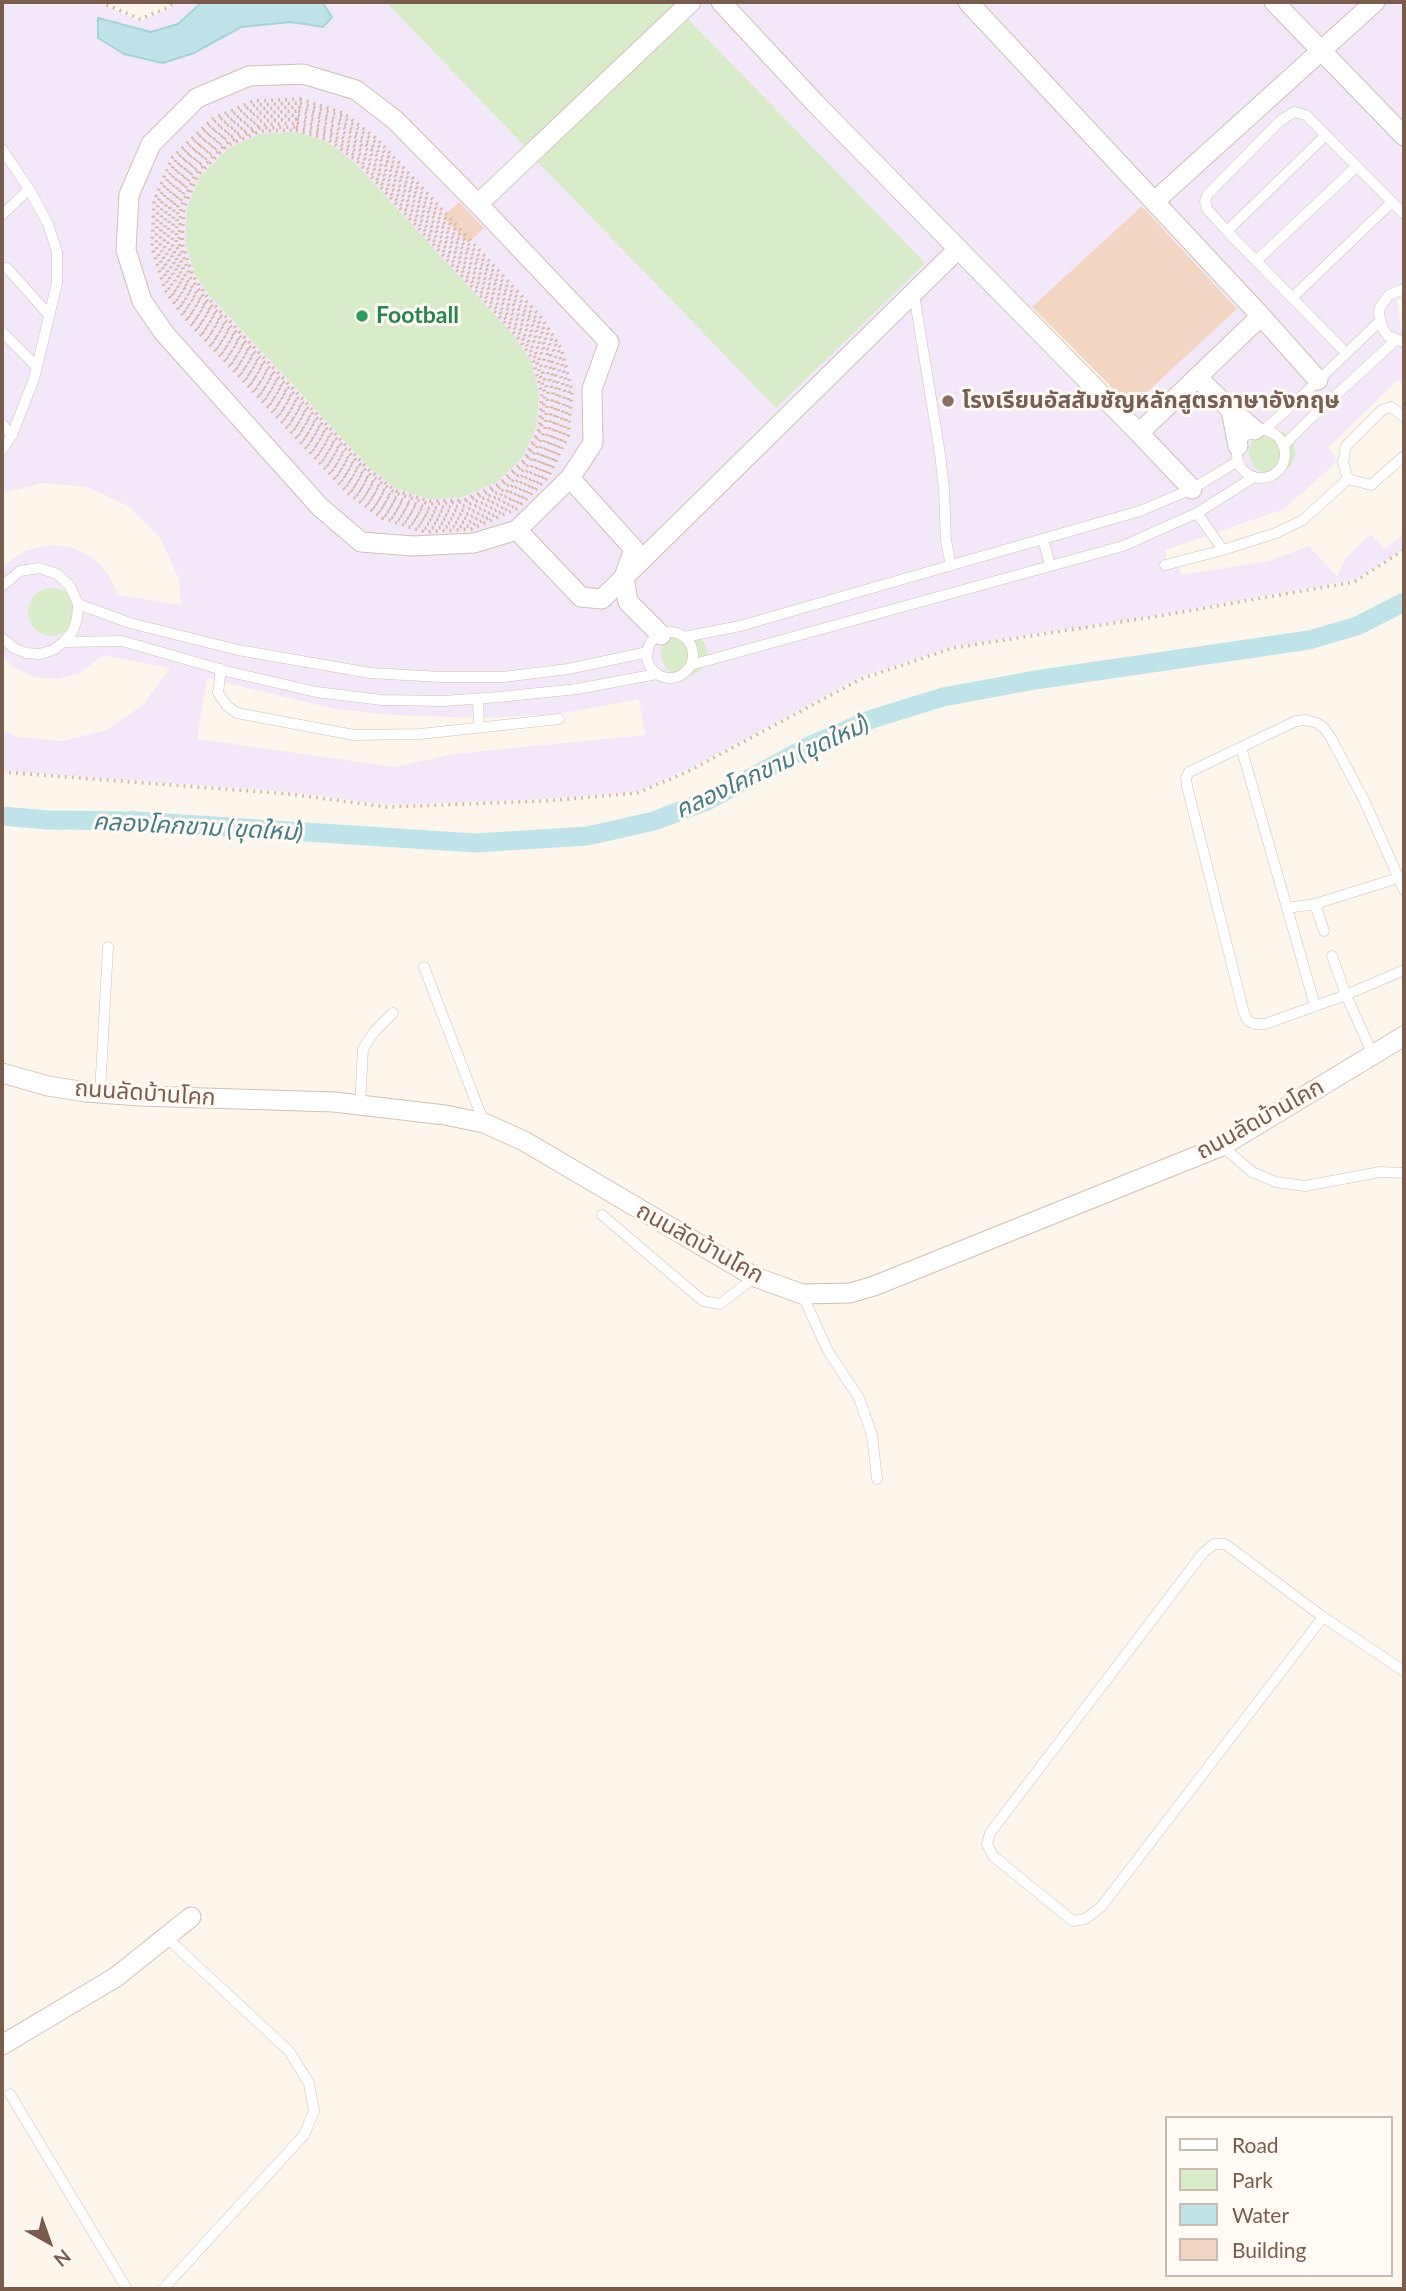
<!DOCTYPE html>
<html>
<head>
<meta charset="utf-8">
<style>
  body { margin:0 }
  #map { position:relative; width:1406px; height:2291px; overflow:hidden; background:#fdf6ec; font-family:Lato,sans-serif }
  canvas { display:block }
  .frame { position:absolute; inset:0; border:4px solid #7a5c4d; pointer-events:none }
  .legend { position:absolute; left:1165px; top:2116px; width:228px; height:161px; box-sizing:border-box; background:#fffaf3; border:2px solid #cabbb1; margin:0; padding:9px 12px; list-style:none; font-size:21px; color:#7a5c4d }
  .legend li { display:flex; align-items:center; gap:14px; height:35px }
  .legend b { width:35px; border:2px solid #cabbb1 }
  .north { position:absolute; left:14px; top:2207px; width:70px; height:70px; -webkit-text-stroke:5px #fffaf3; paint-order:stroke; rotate:140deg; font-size:19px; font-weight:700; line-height:28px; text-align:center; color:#7a5c4d }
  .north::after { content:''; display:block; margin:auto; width:24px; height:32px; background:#7a5c4d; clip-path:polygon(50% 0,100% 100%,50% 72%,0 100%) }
</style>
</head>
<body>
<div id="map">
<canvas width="1406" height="2291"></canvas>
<div class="frame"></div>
<ul class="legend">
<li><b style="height:9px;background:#fff"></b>Road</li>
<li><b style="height:19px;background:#d8ecc9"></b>Park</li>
<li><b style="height:19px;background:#bfe3e8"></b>Water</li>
<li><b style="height:19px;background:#f3d5c3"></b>Building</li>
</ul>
<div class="north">N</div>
</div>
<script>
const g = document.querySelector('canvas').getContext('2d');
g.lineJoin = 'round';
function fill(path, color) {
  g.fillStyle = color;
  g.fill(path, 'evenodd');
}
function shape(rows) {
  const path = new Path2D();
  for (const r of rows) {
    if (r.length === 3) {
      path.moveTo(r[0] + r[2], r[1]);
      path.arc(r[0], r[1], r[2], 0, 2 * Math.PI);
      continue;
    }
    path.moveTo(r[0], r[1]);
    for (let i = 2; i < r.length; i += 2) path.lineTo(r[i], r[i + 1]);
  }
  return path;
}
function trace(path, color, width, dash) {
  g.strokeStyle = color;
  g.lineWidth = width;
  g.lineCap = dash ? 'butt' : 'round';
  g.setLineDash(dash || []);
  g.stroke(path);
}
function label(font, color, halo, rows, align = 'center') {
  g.font = font + ' Lato,"Noto Sans Thai",sans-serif';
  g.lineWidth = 6;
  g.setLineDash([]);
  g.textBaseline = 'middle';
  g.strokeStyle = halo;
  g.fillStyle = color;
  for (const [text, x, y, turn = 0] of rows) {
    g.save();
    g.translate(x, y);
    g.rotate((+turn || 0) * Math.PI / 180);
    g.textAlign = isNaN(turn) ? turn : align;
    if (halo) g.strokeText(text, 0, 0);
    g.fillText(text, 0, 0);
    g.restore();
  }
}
const education = shape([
  [2,2,97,2,140,21,170,8,176,2,202,2,178,24,150,32,123,23,194,53,241,27,291,22,323,27,325,6,322,2,386,2,528,150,677,8,672,2,1404,2,1404,295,1397,300,1402,333,1404,333,1404,385,1398,380,1328,448,1338,461,1284,509,1165,550,1167,562,1178,561,1181,575,1269,561,1309,546,1337,576,1346,558,1371,534,1385,549,1404,534,1404,549,1354,580,1159,615,952,647,860,677,687,770,637,792,547,799,387,805,289,792,2,771,2,730,17,737,62,741,106,730,143,705,170,668,103,655,80,673,58,679,34,677,13,667,2,655,2,570,6,564,25,551,48,545,71,547,92,557,108,574,118,595,181,605,179,579,160,538,128,506,88,487,43,483,2,493],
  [230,147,370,468,210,296,195,275,187,208,200,177],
  [1143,206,1237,309,1125,412,1030,310],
  [1277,429,1290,436,1289,467,1275,475],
  [704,641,708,657,671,673,664,667,661,659],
  [207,678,335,709,395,715,481,718,559,714,639,699,645,735,453,754,395,767,197,739]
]);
const green = shape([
  [386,2,672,2,678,8,528,150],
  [687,18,925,263,776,408,538,162],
  [296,132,328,142,355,163,514,336,531,361,539,394,536,428,522,458,497,482,463,497,430,499,397,489,370,468,210,296,195,275,185,242,187,208,200,177,230,147,261,134],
  [1272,452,23],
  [52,612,24],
  [684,654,23]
]);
const water = shape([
  [202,2,322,2,332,17,323,27,291,22,241,27,194,53,163,63,124,54,98,38,98,18,151,32,178,24,202,2]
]);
const canal = shape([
  [2,816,48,820,137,821,475,843,587,836,654,821,709,800,811,745,872,719,943,697,1035,680,1309,640,1357,626,1404,602]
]);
const building = shape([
  [459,202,484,228,468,243,443,217],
  [1142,206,1237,309,1131,407,1032,307]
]);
const path = shape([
  [100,2,140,19,169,7,174,2],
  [300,99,343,113,377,139,540,316,561,348,572,391,568,436,548,477,516,509,471,529,425,532,382,518,348,493,184,317,165,290,152,247,154,201,172,158,212,119,254,101,300,99],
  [300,103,342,116,375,142,537,319,558,349,569,392,564,435,545,475,514,506,470,526,426,528,384,515,351,490,187,315,169,288,156,246,158,202,176,160,214,122,255,105,300,103],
  [299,107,340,120,372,145,534,321,554,351,565,392,560,434,542,473,512,503,469,522,426,524,386,511,354,487,190,312,172,286,160,246,162,203,179,163,216,126,256,109,299,107],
  [298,111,338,123,369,147,531,323,550,353,560,392,556,433,539,471,509,500,468,518,427,520,387,507,356,484,193,310,176,284,164,245,166,204,182,165,218,129,257,113,298,111],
  [298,115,336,127,367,150,528,326,547,354,557,393,553,432,536,468,507,496,467,514,427,516,389,504,359,481,197,307,180,282,168,244,170,205,186,167,220,133,258,117,298,115],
  [297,119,334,131,364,153,525,328,543,356,553,393,549,431,532,466,505,493,466,510,428,512,391,500,362,478,200,304,183,281,172,244,174,205,189,169,223,136,259,121,297,119],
  [297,123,332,134,362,156,522,331,539,358,548,393,545,430,529,464,503,490,465,506,428,508,393,497,364,475,203,302,186,279,176,243,178,206,192,172,225,139,260,125,297,123],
  [296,127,331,137,359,159,519,333,536,359,545,394,541,429,526,461,500,487,464,502,429,504,395,493,367,472,206,300,190,277,179,243,181,207,195,174,227,143,260,128,296,127],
  [296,130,329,140,357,161,516,335,533,360,542,394,539,429,524,460,499,484,464,500,429,501,396,491,369,470,208,298,193,276,182,243,184,208,198,175,228,145,261,131,296,130],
  [2,772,289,794,387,807,546,801,637,793,687,772,861,679,953,648,1159,616,1354,582,1404,550]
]);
const lane = shape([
  [2,149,29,189,48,224,57,252,57,283,34,379,12,435,2,450],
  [2,215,29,189],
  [1227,231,1326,135],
  [1256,261,1357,166],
  [7,268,49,315],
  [1404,289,1389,295,1380,307,1379,314,1383,329,1388,336,1404,342],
  [914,294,940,454,944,489,946,540,951,566],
  [1292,298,1392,202],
  [2,332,37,367],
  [1345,352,1227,231,1207,209,1205,201,1208,194,1280,121,1294,112,1306,115,1404,214],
  [2,424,12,435],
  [1264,430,1300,398,1380,321],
  [1261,454,24],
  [1283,446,1313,416,1396,340],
  [1348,479,1343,462,1346,446,1382,410,1391,407,1404,417],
  [1348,479,1371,485,1404,456],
  [1197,513,1223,550],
  [1043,539,1050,565],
  [1165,565,1223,550,1276,533,1303,520,1348,479],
  [2,586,20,571,39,568,57,574,70,586,78,604,77,618,73,631,64,642,53,650,40,654,26,653,14,648,2,638],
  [78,604,130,623,238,650,370,673,441,677,503,677,568,669,648,652],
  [670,655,23],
  [684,637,740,626,1140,511,1192,489,1238,461],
  [64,642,122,641,230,672,316,692,382,700,444,701,499,697,577,689,657,674],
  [691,665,1123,546,1197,513,1254,477],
  [221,669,218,693,227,706,237,713,354,735,420,734,559,719],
  [478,699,479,726],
  [1241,747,1315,1006],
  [1404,890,1364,800,1331,738,1324,728,1317,723,1306,720,1296,721,1189,772,1186,778,1187,786,1244,1013,1248,1021,1255,1024,1265,1024,1346,995,1404,970],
  [1315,904,1324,931],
  [1287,908,1315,904,1398,878],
  [1332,956,1346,995,1373,1055],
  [424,967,484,1123],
  [100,1093,108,947],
  [360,1105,363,1049,374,1032,393,1013],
  [1222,1146,1252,1172,1276,1182,1305,1186,1380,1172,1404,1173],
  [602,1215,703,1301,720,1304,755,1277],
  [802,1294,828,1351,859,1398,872,1435,877,1479],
  [1323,1617,1101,1907,1085,1919,1073,1921,993,1856,987,1844,990,1833,1203,1553,1214,1544,1225,1544,1323,1617,1404,1671],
  [10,2094,127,2289],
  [163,2289,304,2135,314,2111,309,2083,289,2051,167,1938]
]);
const street = shape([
  [721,2,815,103,1139,433],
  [968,2,1261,316,1139,433,1192,489],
  [1274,2,1404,136],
  [1155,201,1375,2],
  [478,204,395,120,356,90,303,74,249,76,197,98,151,144,129,195,126,250,142,301,164,333,320,507,361,542,413,546,474,543,517,530,581,597,602,599,958,249],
  [1261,316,1318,380],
  [1197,377,1231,410],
  [1238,446,1231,410,1255,430],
  [570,478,593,443,592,389,609,342,478,204,691,2],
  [517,530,570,478,634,549,624,577,628,602,661,635],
  [2,1073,48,1086,86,1092,140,1096,334,1102,445,1115,484,1123,524,1141,755,1277,802,1294,850,1293,874,1286,1222,1146,1404,1036],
  [2,2045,116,1977,191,1917]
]);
const markers = [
  [362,316,7,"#2e9e5b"],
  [948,401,7,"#8d6e63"]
];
const leisureNames = [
  ["Football",376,316]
];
const educationNames = [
  ["โรงเรียนอัสสัมชัญหลักสูตรภาษาอังกฤษ",962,401]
];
const streetNames = [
  ["ถนนลัดบ้านโคก",145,1093,4],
  ["ถนนลัดบ้านโคก",1260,1119,-29],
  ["ถนนลัดบ้านโคก",700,1243,29]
];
const waterNames = [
  ["คลองโคกขาม (ขุดใหม่)",772,767,-25],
  ["คลองโคกขาม (ขุดใหม่)",198,827,3]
];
fill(education, '#f3e8fa');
fill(green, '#d8ecc9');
fill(water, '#bfe3e8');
trace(water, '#a5d3da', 2);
trace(canal, '#bfe3e8', 19);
fill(building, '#f3d5c3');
trace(lane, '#d1beb0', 11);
trace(street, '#d1beb0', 21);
trace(path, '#d9b8a5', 3.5, [2, 5]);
trace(lane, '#fff', 10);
trace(street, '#fff', 19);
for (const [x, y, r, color] of markers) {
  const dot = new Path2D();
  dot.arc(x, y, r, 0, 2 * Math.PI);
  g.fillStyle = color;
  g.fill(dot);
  trace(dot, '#fffaf3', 2.5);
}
label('bold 23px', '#27864d', '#fffaf3', leisureNames, 'left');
label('bold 23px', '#785e54', '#fffaf3', educationNames, 'left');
label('23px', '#7a5c4d', '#fffaf3', streetNames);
label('italic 24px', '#437c86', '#fffaf3', waterNames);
</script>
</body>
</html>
